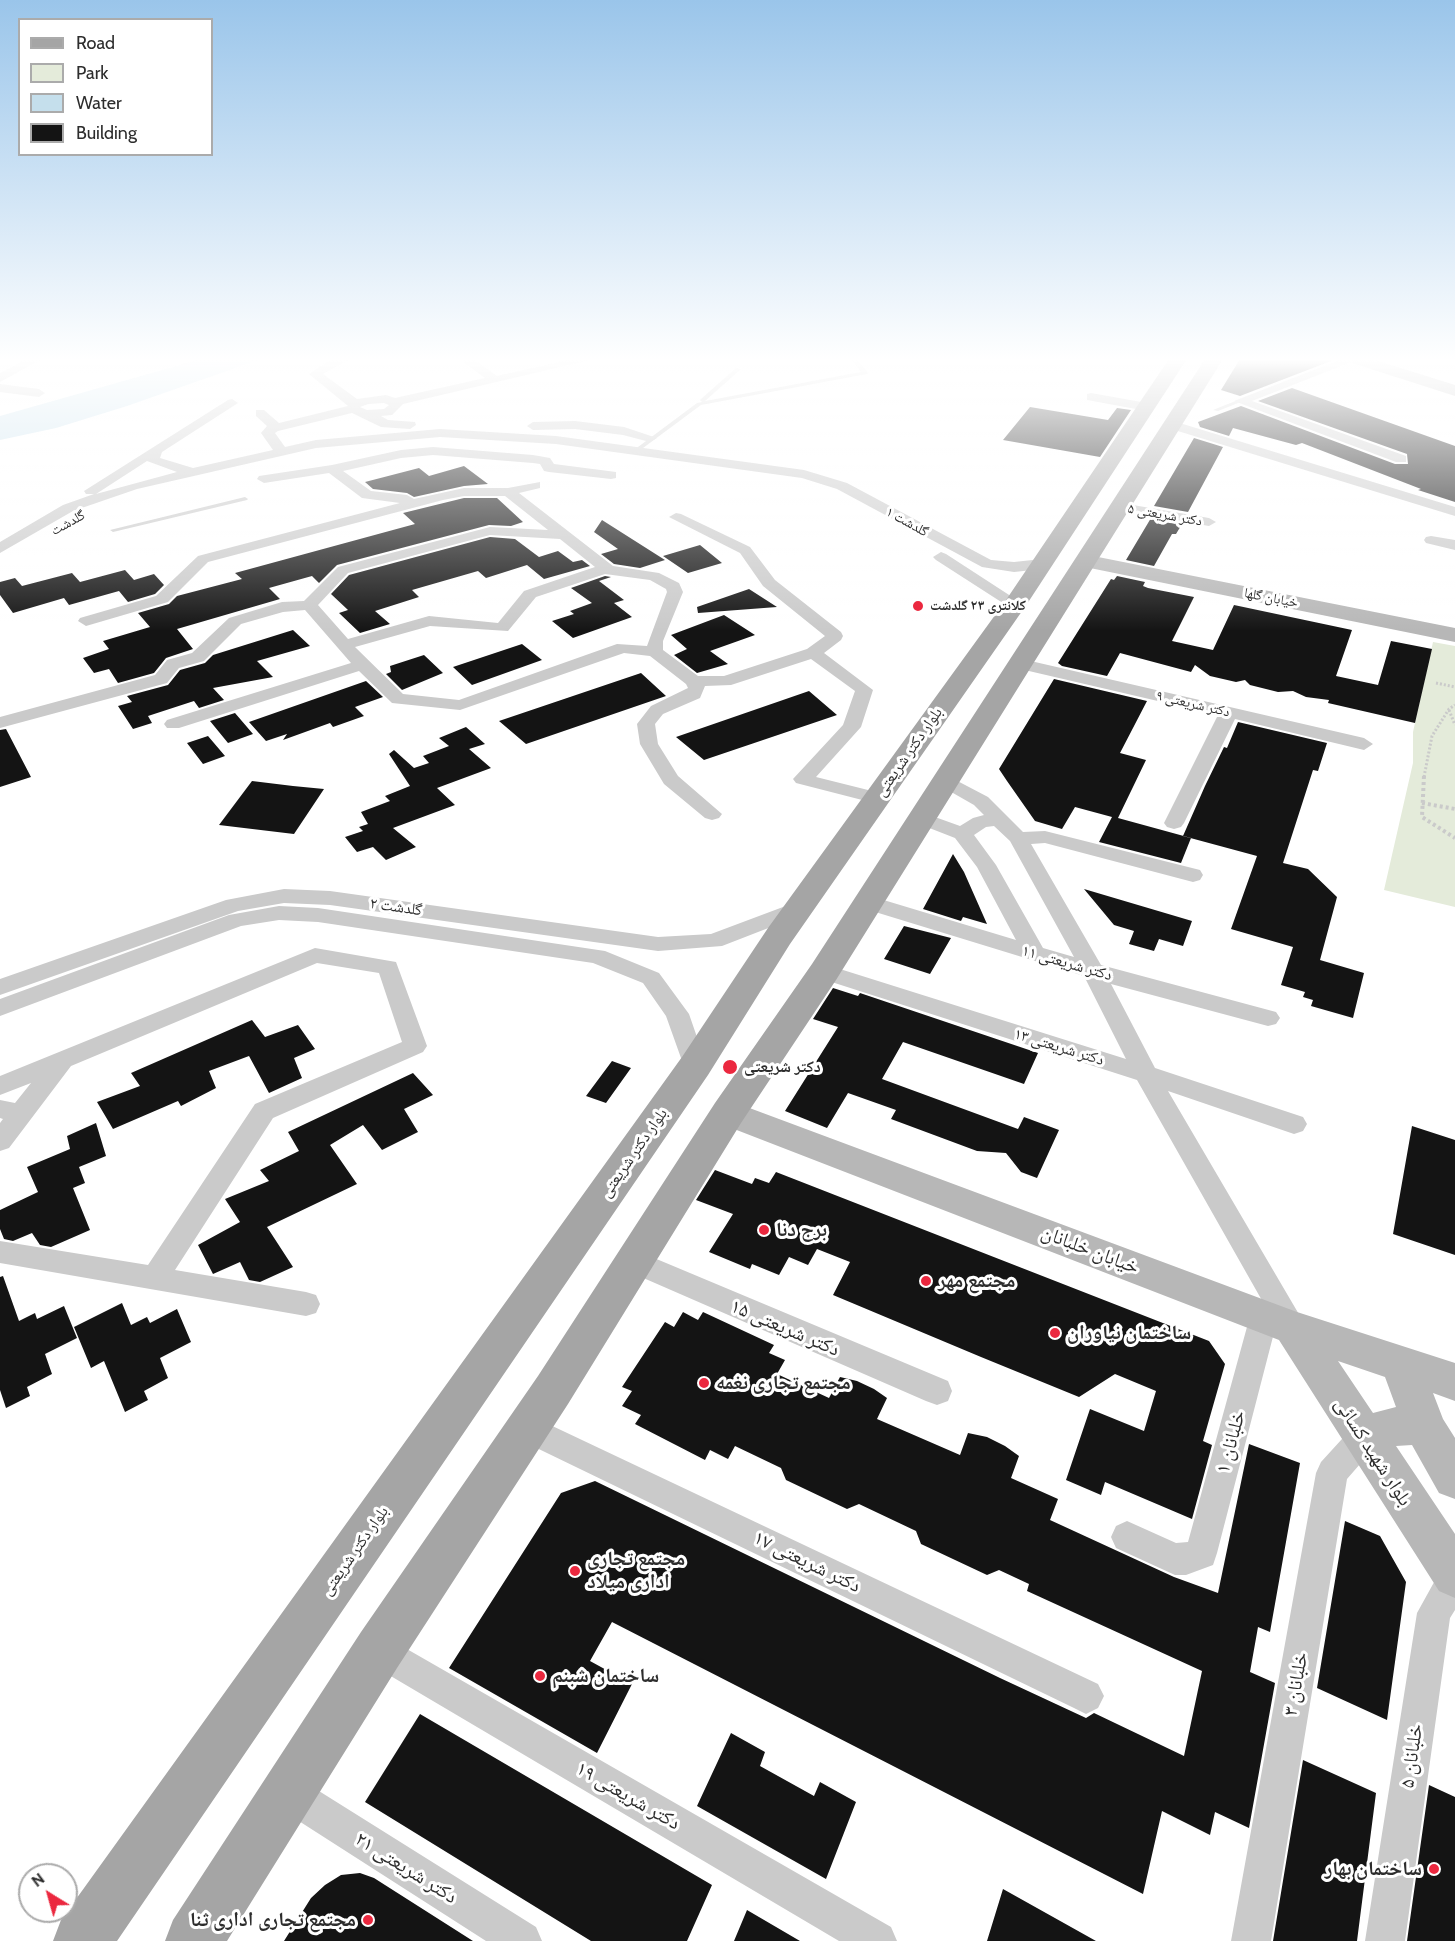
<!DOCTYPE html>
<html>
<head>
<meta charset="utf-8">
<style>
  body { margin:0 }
  #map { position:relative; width:1455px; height:1941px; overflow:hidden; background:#fff; font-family:Cabin,sans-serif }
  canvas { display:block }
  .legend { position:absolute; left:18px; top:18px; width:195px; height:138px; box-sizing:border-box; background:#fff; border:2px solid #ababab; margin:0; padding:8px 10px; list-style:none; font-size:18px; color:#2d2d2d }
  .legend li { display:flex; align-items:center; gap:12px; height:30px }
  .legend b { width:30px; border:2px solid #ababab }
  .north { position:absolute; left:18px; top:1863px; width:60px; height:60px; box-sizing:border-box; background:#fff; border:2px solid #ababab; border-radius:50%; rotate:323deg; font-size:16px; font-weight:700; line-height:24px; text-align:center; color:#2d2d2d }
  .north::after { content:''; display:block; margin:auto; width:21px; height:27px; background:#eb283f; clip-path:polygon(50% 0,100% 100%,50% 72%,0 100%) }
</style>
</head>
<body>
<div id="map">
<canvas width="1455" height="1941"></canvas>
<ul class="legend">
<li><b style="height:8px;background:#a5a5a5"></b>Road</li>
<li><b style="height:16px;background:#e4ebda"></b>Park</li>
<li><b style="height:16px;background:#c5dfec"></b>Water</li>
<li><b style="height:16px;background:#141414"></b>Building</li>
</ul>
<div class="north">N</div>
</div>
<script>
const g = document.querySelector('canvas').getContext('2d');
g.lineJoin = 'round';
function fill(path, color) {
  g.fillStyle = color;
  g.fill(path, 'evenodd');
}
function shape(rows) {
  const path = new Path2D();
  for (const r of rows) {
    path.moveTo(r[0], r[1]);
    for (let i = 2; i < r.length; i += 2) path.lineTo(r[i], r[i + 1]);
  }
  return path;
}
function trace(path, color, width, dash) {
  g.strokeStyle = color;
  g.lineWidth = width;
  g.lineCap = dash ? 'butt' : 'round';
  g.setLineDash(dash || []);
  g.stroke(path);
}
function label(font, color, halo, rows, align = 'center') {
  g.font = font + ' Cabin,"Noto Naskh Arabic",sans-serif';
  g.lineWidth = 6;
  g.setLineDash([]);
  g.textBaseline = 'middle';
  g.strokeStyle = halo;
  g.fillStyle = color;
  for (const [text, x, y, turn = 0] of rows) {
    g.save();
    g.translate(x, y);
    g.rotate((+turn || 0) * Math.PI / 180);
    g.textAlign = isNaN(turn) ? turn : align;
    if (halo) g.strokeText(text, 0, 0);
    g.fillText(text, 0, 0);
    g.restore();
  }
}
const green = shape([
  [1433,642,1455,646,1455,907,1384,890,1413,763,1413,732]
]);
const water = shape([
  [201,359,261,359,127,406,56,428,0,440,0,416]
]);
const building = shape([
  [1240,359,1331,359,1331,361,1240,396,1221,390],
  [1292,388,1455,446,1455,502,1418,490,1421,489,1302,443,1296,445,1233,428,1229,436,1200,427,1198,422,1241,406,1395,464,1408,464,1407,454,1258,401],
  [1030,407,1108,420,1117,408,1131,410,1100,457,1003,440],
  [1194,438,1223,447,1188,512,1154,506],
  [464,466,488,484,464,486,414,497,407,493,373,489,365,482,419,468,429,476],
  [464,498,497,498,523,522,511,526,489,525,337,565,319,583,312,576,269,588,280,599,177,629,193,649,166,658,154,673,118,683,109,669,94,673,83,658,109,649,103,641,150,627,138,613,169,604,177,596,242,579,235,573,415,524,403,513],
  [1151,518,1182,524,1176,534,1172,534,1154,566,1126,560],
  [602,520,665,560,640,568,614,564,601,554,618,549,594,532],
  [490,537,515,539,539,557,558,551,573,562,582,560,590,566,544,579,527,565,486,578,478,571,412,590,419,597,375,611,390,624,360,633,339,613,348,610,331,594,349,575],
  [700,545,722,563,688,573,663,556],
  [125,570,134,580,154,574,164,585,155,594,128,602,119,591,69,605,64,598,13,613,0,595,0,582,15,578,22,586,72,573,80,582],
  [605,576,611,577,599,581,624,600,614,603,632,617,573,638,552,621,574,614,570,611,592,603,571,588],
  [1117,576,1145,582,1143,586,1148,588,1194,597,1172,641,1213,650,1234,605,1352,630,1336,676,1378,685,1391,641,1432,649,1415,723,1328,703,1329,700,1306,697,1293,691,1278,692,1250,685,1245,680,1236,682,1210,676,1195,665,1191,672,1120,653,1107,676,1062,666,1058,663,1111,579,1114,580],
  [749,589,777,607,698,613,697,607],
  [724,615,755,635,710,651,728,664,697,673,674,655,687,649,671,635],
  [293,630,310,646,257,661,273,677,213,688,224,700,199,708,194,701,148,716,152,723,133,729,118,706,132,702,127,696,168,685,180,670,205,663,213,655],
  [522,644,542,660,472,685,453,667],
  [424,655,443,673,402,690,386,674,391,672,390,666],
  [641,673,666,696,526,744,499,721],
  [1054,679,1147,701,1120,753,1146,760,1118,818,1191,838,1181,863,1099,842,1112,817,1075,807,1062,829,1035,821,1007,781,999,769],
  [366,681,383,697,355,707,364,716,333,727,330,723,283,740,287,734,266,741,249,722],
  [809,691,837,715,704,760,676,737],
  [235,713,253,734,228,743,210,721],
  [1238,722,1327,743,1318,771,1313,770,1283,863,1308,869,1337,897,1320,960,1364,973,1353,1018,1311,1006,1313,1000,1303,997,1305,992,1281,985,1293,947,1231,929,1257,856,1183,836,1205,786,1224,747,1227,748],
  [466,727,485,744,469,749,491,768,437,788,455,805,393,828,416,847,386,860,373,847,357,852,345,837,363,831,359,827,368,824,361,812,390,801,385,796,410,786,389,754,394,750,414,768,429,763,423,756,449,746,439,738],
  [6,729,31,777,0,787,0,730],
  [208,736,225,756,203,764,187,743],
  [252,781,293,786,324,789,294,834,219,825],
  [953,854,964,872,987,924,963,917,961,921,923,909],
  [1084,889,1192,921,1183,946,1159,939,1154,951,1129,944,1134,931,1114,925],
  [904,926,951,938,930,974,884,959],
  [833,988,858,996,860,993,1038,1053,1024,1084,903,1042,882,1079,1018,1129,1024,1117,1059,1130,1037,1178,1021,1172,1006,1153,977,1151,891,1119,896,1110,848,1093,827,1128,785,1111,838,1027,813,1019],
  [252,1020,265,1037,298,1025,315,1049,294,1058,302,1078,269,1093,249,1056,209,1071,216,1088,181,1106,178,1101,113,1129,97,1102,140,1086,131,1073],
  [612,1061,631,1068,606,1103,586,1096],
  [413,1073,433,1095,404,1109,418,1132,382,1150,363,1125,330,1145,357,1184,267,1227,293,1267,260,1282,249,1280,240,1262,213,1274,198,1245,240,1222,225,1199,269,1181,260,1170,299,1151,288,1132],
  [96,1123,106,1156,79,1167,85,1183,73,1188,90,1230,51,1247,40,1245,32,1233,13,1241,4,1239,0,1229,0,1210,38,1192,27,1167,70,1149,67,1136],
  [1412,1126,1455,1140,1455,1255,1393,1234],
  [715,1170,752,1184,755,1178,769,1183,776,1172,1209,1341,1225,1364,1203,1441,1212,1445,1192,1519,1105,1482,1101,1495,1066,1480,1090,1409,1144,1431,1156,1391,1115,1374,1079,1397,981,1357,833,1295,850,1262,817,1249,808,1265,789,1257,779,1275,752,1264,750,1269,709,1252,733,1214,696,1200],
  [3,1276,19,1321,35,1313,37,1319,64,1306,77,1338,45,1354,52,1374,27,1387,30,1396,6,1408,0,1390,0,1277],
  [122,1303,131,1325,147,1317,150,1323,177,1309,191,1342,160,1358,168,1378,144,1391,148,1400,125,1412,104,1361,91,1368,74,1327],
  [683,1312,698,1320,703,1312,774,1345,769,1353,785,1360,777,1374,829,1398,840,1377,857,1381,874,1389,887,1398,877,1419,960,1455,968,1433,987,1437,1005,1446,1019,1456,1011,1478,1058,1499,1050,1520,1174,1577,1218,1593,1249,1444,1300,1463,1270,1632,1258,1627,1250,1672,1275,1683,1249,1828,1215,1812,1210,1835,1162,1811,1143,1894,612,1622,590,1661,632,1684,597,1753,449,1668,561,1493,595,1481,1000,1678,1086,1718,1094,1713,1184,1756,1202,1671,1027,1591,1029,1584,999,1570,987,1575,921,1544,916,1531,859,1504,847,1509,786,1480,781,1468,735,1446,728,1459,710,1450,705,1460,635,1424,641,1415,622,1406,632,1391,622,1387,665,1322,674,1327],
  [1345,1521,1380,1536,1406,1582,1387,1720,1317,1688],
  [420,1714,712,1885,687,1941,591,1941,365,1802],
  [731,1733,765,1752,760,1766,814,1796,820,1782,856,1802,826,1879,697,1806],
  [1303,1760,1376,1793,1357,1941,1273,1941],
  [1429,1785,1455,1797,1455,1941,1407,1941],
  [360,1873,374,1878,473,1941,284,1941,311,1898,325,1885,341,1875],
  [1003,1889,1096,1941,987,1941],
  [747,1910,800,1941,734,1941]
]);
const pathFar1 = shape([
  [1436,683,1455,687],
  [1449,710,1455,725],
  [1424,777,1432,736,1449,709,1455,705]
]);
const path = shape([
  [1424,776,1422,817,1455,838],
  [1422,803,1455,809]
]);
const lane = shape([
  [851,359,857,359,868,373,867,374,701,405,639,451,634,450,697,403,702,402,700,400,701,399,736,368,741,369,705,401,861,372,851,359],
  [1238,400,1243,401,1218,411,1213,410,1238,400],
  [245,497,248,499,247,500,113,532,110,530,245,497]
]);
const street = shape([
  [27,359,42,359,0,382,0,373,27,359],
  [331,359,350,359,323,374,357,399,386,395,395,398,485,378,459,359,473,359,497,376,572,359,594,359,403,404,392,415,381,416,388,420,415,422,416,425,410,429,381,427,352,413,278,431,275,433,285,447,316,440,440,429,556,436,804,470,847,483,991,560,1014,562,1042,559,1050,564,1042,569,1014,572,982,567,837,489,802,478,556,444,440,437,316,448,137,489,73,511,0,553,0,542,63,505,94,494,86,494,84,491,228,400,232,399,238,403,162,452,160,458,193,468,273,450,261,433,267,426,256,416,256,410,264,410,279,423,348,406,309,374,331,359],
  [384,403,389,405,384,409,367,410,360,407,368,404,384,403],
  [147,461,177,472,96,494,147,461],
  [1342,359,1359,359,1252,401,1406,456,1406,462,1396,462,1234,401,1342,359],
  [0,384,39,389,45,393,39,397,0,392,0,384],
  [1091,393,1147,403,1153,407,1147,411,1087,400,1087,394,1091,393],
  [575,421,624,427,657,438,650,442,623,435,575,429,533,430,527,426,533,422,575,421],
  [1173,421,1455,507,1455,516,1168,428,1168,422,1173,421],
  [433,447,533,455,550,458,554,464,616,472,616,478,611,479,549,472,544,471,540,464,533,463,433,455,401,458,343,471,371,491,407,495,414,499,464,488,508,488,540,482,540,488,519,493,613,566,659,573,679,583,683,592,663,641,663,650,698,676,724,676,807,649,825,636,763,586,740,553,669,517,676,513,681,514,750,547,775,580,841,632,843,636,841,640,824,653,873,690,861,727,816,777,884,794,887,798,884,802,870,802,796,783,793,779,843,725,855,691,811,659,731,685,705,686,700,698,663,714,655,724,658,744,678,776,722,814,719,818,712,820,705,818,664,784,640,744,637,724,651,706,688,688,686,684,650,656,624,653,460,710,392,703,359,671,179,728,167,728,164,724,167,720,351,663,305,610,283,612,241,624,204,661,179,668,167,683,0,728,0,717,155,675,167,660,192,653,229,618,282,602,304,601,338,567,490,527,548,530,505,496,464,496,443,500,208,562,168,602,86,626,78,621,80,618,156,596,198,556,400,503,362,498,329,473,264,483,257,479,259,476,332,465,401,450,433,447],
  [490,535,560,539,595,567,524,591,498,623,429,616,348,639,318,605,348,573,490,535],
  [605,574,650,580,666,589,667,592,647,646,617,644,459,700,403,694,355,647,430,626,508,631,536,597,605,574],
  [1121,503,1209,518,1216,522,1209,526,1116,510,1116,504,1121,503],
  [1431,536,1455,540,1455,550,1426,543,1424,540,1426,537,1431,536],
  [941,552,946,554,1023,604,1015,609,1009,607,936,560,933,557,941,552],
  [1022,659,1364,738,1373,744,1364,750,1235,719,1184,823,1181,827,1174,829,1167,827,1164,823,1218,715,1016,668,1013,664,1016,660,1022,659],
  [946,775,988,797,1023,832,1045,831,1200,870,1203,875,1200,880,1193,882,1045,843,1031,844,1101,965,1276,1012,1280,1018,1276,1024,1268,1026,1111,984,1155,1068,1303,1117,1307,1124,1303,1131,1294,1134,1168,1091,1307,1328,1303,1337,1293,1341,1283,1337,1276,1325,1217,1553,1213,1565,1186,1575,1175,1575,1116,1548,1111,1537,1116,1526,1127,1521,1176,1543,1188,1542,1250,1316,1254,1307,1264,1304,1137,1080,816,977,813,972,816,967,824,964,1126,1059,1084,976,859,907,856,902,859,897,867,895,1016,940,977,867,955,838,914,822,911,818,914,814,921,812,960,826,973,818,984,815,974,805,939,785,936,781,939,777,946,775],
  [994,826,1010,841,1074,957,1043,948,996,865,974,835,986,827,994,826],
  [284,889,330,891,658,937,711,934,799,901,807,903,810,908,807,913,722,946,658,951,330,905,284,903,238,911,0,995,0,979,226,900,284,889],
  [279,906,318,908,605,951,659,973,689,1014,707,1066,704,1072,695,1075,686,1072,666,1016,643,983,593,963,318,922,279,920,241,926,0,1016,0,999,229,915,279,906],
  [315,948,396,962,427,1046,423,1052,273,1118,175,1270,306,1292,316,1295,320,1304,316,1313,306,1316,0,1263,0,1241,148,1265,255,1104,402,1042,379,973,317,963,71,1066,9,1148,0,1151,0,1123,3,1119,0,1118,0,1100,15,1103,31,1083,0,1095,0,1076,315,948],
  [635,1250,948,1381,952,1391,948,1401,937,1405,926,1401,625,1270,621,1262,625,1254,635,1250],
  [527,1414,1098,1684,1104,1696,1098,1708,1086,1714,1074,1708,516,1438,512,1428,516,1418,527,1414],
  [1363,1424,1374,1428,1378,1438,1374,1448,1347,1479,1271,1941,1231,1941,1316,1473,1321,1462,1352,1428,1363,1424],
  [1455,1561,1455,1610,1450,1618,1405,1941,1365,1941,1417,1613,1443,1566,1455,1561],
  [379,1633,891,1927,897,1941,839,1941,367,1662,362,1650,367,1638,379,1633],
  [290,1775,303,1781,536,1927,542,1941,486,1941,277,1807,271,1794,277,1781,290,1775]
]);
const secondary = shape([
  [1347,359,1372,359,1455,385,1455,396,1349,362,1347,359],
  [1088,555,1455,628,1455,642,1080,566,1077,561,1080,556,1088,555],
  [728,1100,1297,1312,1455,1363,1455,1401,1433,1393,1443,1419,1455,1438,1455,1499,1439,1493,1412,1445,1396,1446,1455,1534,1455,1598,1439,1591,1279,1340,716,1122,710,1113,716,1104,728,1100],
  [1338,1361,1385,1377,1396,1407,1373,1413,1338,1361]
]);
const primary = shape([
  [1169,359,1187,359,1027,604,790,944,708,1075,117,1941,53,1941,61,1920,682,1057,768,928,1006,600,1169,359],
  [1205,359,1223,359,836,980,741,1123,568,1404,397,1668,227,1941,165,1941,173,1920,361,1632,538,1376,715,1103,812,964,1205,359]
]);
const markers = [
  [918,606,6,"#eb283f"],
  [730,1067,8,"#eb283f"],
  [764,1230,6,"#eb283f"],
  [926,1281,6,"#eb283f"],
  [1055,1333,6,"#eb283f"],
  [704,1383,6,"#eb283f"],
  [575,1571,6,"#eb283f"],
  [540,1676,6,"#eb283f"],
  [1434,1869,6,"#eb283f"],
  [368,1920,6,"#eb283f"]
];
const farStreetnames = [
  ["۵ دکتر شریعتی",1165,515,10],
  ["گلدشت ۱",907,522,29],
  ["گلدشت",68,523,-29],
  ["خیابان گلها",1271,598,11],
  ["دکتر شریعتی ۹",1193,704,13]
];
const farPoinames = [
  ["کلانتری ۲۳ گلدشت",930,606]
];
const streetNames = [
  ["بلوار دکتر شریعتی",909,752,-55],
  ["گلدشت ۲",396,907,8],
  ["۱۱ دکتر شریعتی",1067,963,16],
  ["۱۳ دکتر شریعتی",1059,1047,17],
  ["بلوار دکتر شریعتی",634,1153,-55],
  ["بلوار دکتر شریعتی",355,1551,-55]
];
const poiNames = [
  ["دکتر شریعتی",744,1067]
];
const nearPoinames = [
  ["برج دنا",776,1230],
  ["مجتمع مهر",938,1281],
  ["ساختمان نیاوران",1067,1333],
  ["مجتمع تجاری نغمه",716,1383],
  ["مجتمع تجاری",587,1559],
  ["اداری میلاد",587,1582],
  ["ساختمان شبنم",552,1676],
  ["ساختمان بهار",1422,1869,"right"],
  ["مجتمع تجاری اداری ثنا",356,1920,"right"]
];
const nearStreetnames = [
  ["خیابان خلبانان",1090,1250,21],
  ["۱۵ دکتر شریعتی",785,1328,23],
  ["۱ خلبانان",1231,1442,-75],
  ["بلوار شهید کسائی",1373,1452,57],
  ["۱۷ دکتر شریعتی",807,1562,26],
  ["۳ خلبانان",1296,1684,-80],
  ["۵ خلبانان",1412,1756,-82],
  ["۱۹ دکتر شریعتی",628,1796,30],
  ["۲۱ دکتر شریعتی",406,1868,32]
];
fill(green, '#e4ebda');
fill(water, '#c5dfec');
fill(building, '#141414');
trace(pathFar1, '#cacaca', 3, [2, 2]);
trace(path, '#cacaca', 4, [3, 3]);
fill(lane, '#cacaca');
fill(street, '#cacaca');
fill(secondary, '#b7b7b7');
fill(primary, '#a5a5a5');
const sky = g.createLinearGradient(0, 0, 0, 631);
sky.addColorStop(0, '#9ac5ea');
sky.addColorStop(0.57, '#fff');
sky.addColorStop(1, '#ffffff00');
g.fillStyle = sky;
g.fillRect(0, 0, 1455, 631);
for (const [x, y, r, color] of markers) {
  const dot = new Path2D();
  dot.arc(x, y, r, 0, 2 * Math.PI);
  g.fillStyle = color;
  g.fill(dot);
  trace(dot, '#fff', 2);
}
label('14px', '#2d2d2d', '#fff', farStreetnames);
label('bold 14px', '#2d2d2d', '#fff', farPoinames, 'left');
label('16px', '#2d2d2d', '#fff', streetNames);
label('bold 16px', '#2d2d2d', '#fff', poiNames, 'left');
label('bold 20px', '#2d2d2d', '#fff', nearPoinames, 'left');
label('20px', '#2d2d2d', '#fff', nearStreetnames);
</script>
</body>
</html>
